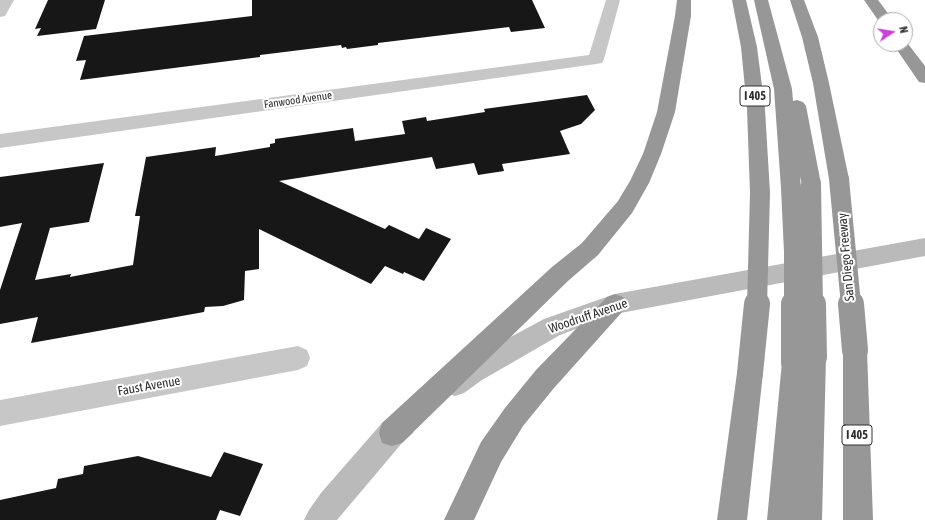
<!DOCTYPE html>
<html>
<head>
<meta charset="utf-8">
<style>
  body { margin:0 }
  #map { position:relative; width:925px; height:520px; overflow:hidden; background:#fff; font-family:"Asap Condensed",sans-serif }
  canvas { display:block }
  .north { position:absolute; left:873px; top:12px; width:40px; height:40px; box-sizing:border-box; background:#fff; border:1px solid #acacac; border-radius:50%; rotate:78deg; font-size:11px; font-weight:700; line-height:16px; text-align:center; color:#303030 }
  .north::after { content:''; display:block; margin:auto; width:14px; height:18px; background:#ca42d7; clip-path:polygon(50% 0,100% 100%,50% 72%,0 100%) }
</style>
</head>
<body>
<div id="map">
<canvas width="925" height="520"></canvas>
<div class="north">N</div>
</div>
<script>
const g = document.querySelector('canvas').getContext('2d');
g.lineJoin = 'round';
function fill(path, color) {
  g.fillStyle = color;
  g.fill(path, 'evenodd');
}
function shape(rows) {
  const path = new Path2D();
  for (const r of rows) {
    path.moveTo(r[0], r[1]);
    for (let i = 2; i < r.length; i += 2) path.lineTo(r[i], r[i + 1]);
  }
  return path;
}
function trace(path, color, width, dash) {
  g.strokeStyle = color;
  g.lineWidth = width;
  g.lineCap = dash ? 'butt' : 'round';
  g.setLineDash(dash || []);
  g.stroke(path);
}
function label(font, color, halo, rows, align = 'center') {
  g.font = font + ' "Asap Condensed",sans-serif';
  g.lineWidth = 4;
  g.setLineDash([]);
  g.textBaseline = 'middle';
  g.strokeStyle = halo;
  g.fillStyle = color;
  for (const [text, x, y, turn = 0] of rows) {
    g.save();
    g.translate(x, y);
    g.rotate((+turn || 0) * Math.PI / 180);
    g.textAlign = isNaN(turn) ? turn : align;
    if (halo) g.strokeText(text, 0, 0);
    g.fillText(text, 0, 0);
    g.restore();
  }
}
const building = shape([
  [48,0,105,0,96,29,37,36,41,28,35,29],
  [252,0,532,0,545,28,511,32,509,27,378,43,378,45,347,49,346,47,342,48,341,45,260,55,260,57,80,80,86,60,76,61,84,36,252,16],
  [587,95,595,110,581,124,560,131,570,154,502,164,504,171,478,175,474,163,436,169,432,157,279,181,385,229,389,225,419,239,426,228,451,239,424,281,404,272,403,274,385,266,371,284,259,229,259,269,245,271,244,300,223,306,205,307,204,312,31,343,38,317,0,324,0,290,22,223,0,227,0,177,104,163,89,222,50,228,35,280,71,274,70,277,133,265,140,216,135,216,146,157,216,147,215,156,270,147,270,144,275,143,275,139,353,128,355,141,405,134,402,121,426,117,427,121,485,112,484,109],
  [224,452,263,464,240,516,220,510,216,520,0,520,0,500,56,488,58,479,83,474,84,466,138,456,211,477]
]);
const street = shape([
  [0,0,14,0,5,16,0,17,0,0],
  [606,0,620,0,604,59,602,63,596,64,0,148,0,134,589,55,606,0],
  [298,346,307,350,310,358,307,366,298,370,0,426,0,400,298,346]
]);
const secondary = shape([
  [925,238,925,256,615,314,560,335,482,380,464,393,455,396,446,393,442,384,446,375,464,362,544,319,615,294,925,238],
  [404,411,413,415,417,424,413,433,402,443,337,520,304,520,309,510,321,493,382,423,395,415,404,411]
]);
const highway = shape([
  [677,0,691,0,691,16,675,112,661,154,649,183,632,213,598,255,568,281,402,443,392,446,382,443,379,433,382,423,552,267,582,243,618,201,630,181,643,154,657,112,675,16,677,0],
  [732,0,746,0,757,47,765,109,770,193,767,198,760,201,753,198,750,193,747,109,741,47,732,0],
  [754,0,768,0,792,89,793,101,797,100,803,102,806,106,821,184,818,189,811,191,804,189,800,177,801,188,798,193,791,196,784,193,781,188,774,89,754,0],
  [790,0,804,0,818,37,829,83,849,179,846,184,839,186,832,184,829,179,813,83,802,37,790,0],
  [864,0,878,0,893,20,881,20,881,24,880,23,864,0],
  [905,40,925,66,925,83,919,82,893,44,905,44,905,40],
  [615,294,623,297,627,304,623,311,554,388,523,426,501,462,474,520,444,520,481,442,505,408,536,370,607,297,615,294],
  [855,338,864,342,867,350,873,520,843,520,843,350,846,342,855,338],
  [814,345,823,349,826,357,822,520,767,520,782,362,785,354,794,350,803,354,805,349,814,345],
  [750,361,759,364,763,373,747,520,717,520,737,373,741,364,750,361]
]);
const highwayBridgeFar1 = shape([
  [839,179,851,305],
  [811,184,813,305],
  [791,188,794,252,794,305],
  [757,305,760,193]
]);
const highwayBridge = shape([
  [794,304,794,362],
  [813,304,814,357],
  [851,304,855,350],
  [750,373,757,304]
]);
const farStreetnames = [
  ["Fanwood Avenue",298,100,-8]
];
const shields = [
  [755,96,30],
  [857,435,30]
];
const shieldNames = [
  ["I 405",755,96],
  ["I 405",857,435]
];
const streetNames = [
  ["San Diego Freeway",846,257,-95],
  ["Woodruff Avenue",588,316,-19],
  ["Faust Avenue",149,386,-10]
];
fill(building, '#171717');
fill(street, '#c7c7c7');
fill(secondary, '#bababa');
fill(highway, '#979797');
trace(highwayBridgeFar1, '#979797', 20);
trace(highwayBridge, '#979797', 26);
label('11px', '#303030', '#fff', farStreetnames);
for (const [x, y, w] of shields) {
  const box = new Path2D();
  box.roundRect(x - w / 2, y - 10, w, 20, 3);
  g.fillStyle = '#fff';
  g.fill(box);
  trace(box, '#303030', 1);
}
label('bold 12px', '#303030', null, shieldNames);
label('13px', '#303030', '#fff', streetNames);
</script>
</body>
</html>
